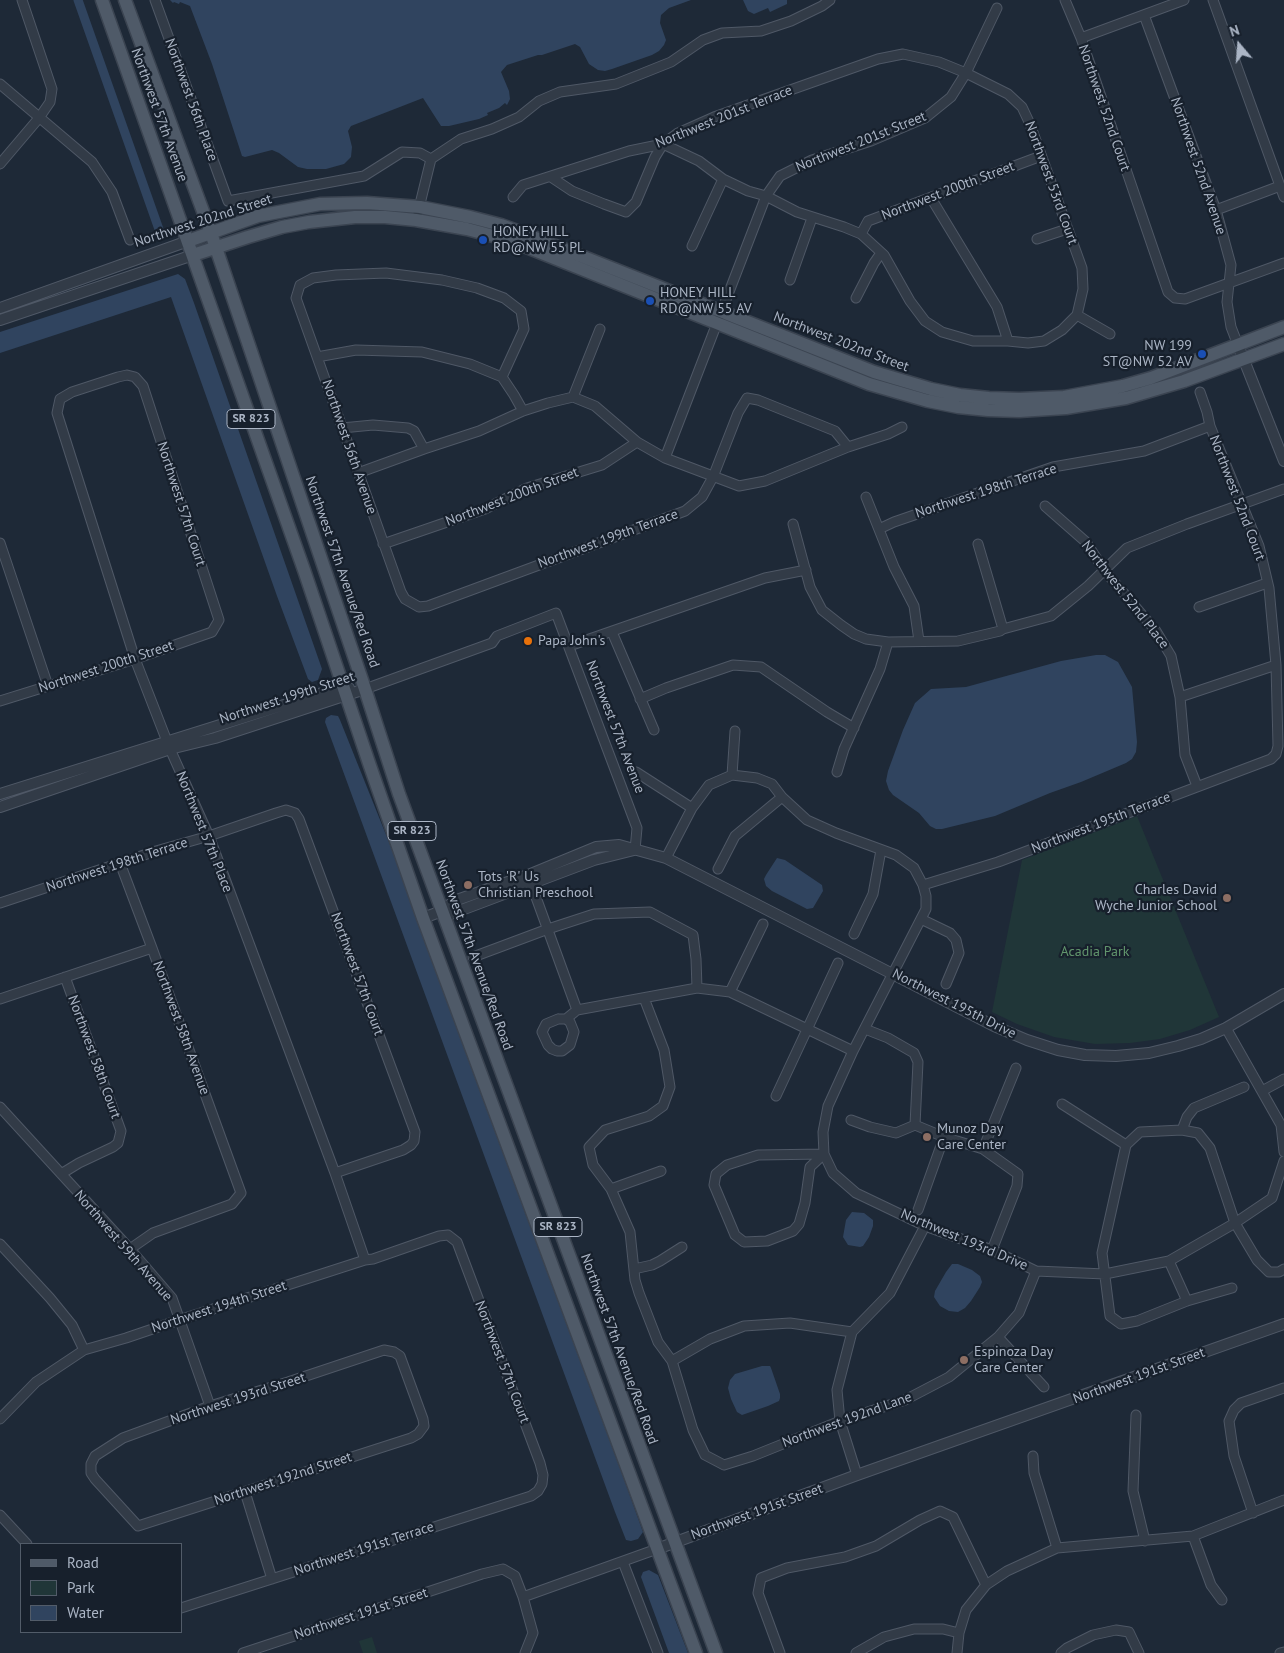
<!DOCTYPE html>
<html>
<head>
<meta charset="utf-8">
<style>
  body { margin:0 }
  #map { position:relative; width:1284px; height:1653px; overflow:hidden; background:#1e2937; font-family:"PT Sans",sans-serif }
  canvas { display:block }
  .legend { position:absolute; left:20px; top:1543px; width:162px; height:90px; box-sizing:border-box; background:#17202c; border:1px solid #525c69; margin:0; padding:6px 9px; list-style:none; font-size:15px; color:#abb5c5 }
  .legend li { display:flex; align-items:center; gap:10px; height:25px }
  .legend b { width:25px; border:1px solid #525c69 }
  .north { position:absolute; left:1214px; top:20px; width:50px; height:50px; -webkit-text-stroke:4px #17202c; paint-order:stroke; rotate:342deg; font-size:14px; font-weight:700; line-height:20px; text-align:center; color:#abb5c5 }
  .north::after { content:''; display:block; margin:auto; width:18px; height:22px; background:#abb5c5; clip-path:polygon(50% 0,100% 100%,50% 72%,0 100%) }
</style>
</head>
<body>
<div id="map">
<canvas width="1284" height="1653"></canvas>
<ul class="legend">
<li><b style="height:6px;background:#4f5a68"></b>Road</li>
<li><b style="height:14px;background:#203638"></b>Park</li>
<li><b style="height:14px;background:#30445f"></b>Water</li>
</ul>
<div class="north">N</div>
</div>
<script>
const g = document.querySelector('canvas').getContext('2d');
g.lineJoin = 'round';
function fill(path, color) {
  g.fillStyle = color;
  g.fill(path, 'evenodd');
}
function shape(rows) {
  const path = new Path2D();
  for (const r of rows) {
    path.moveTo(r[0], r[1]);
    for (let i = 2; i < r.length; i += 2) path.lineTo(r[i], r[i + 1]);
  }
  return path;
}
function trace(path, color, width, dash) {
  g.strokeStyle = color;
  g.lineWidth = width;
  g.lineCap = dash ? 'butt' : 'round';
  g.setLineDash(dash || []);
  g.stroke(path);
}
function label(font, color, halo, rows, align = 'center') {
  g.font = font + ' "PT Sans",sans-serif';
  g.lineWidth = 4.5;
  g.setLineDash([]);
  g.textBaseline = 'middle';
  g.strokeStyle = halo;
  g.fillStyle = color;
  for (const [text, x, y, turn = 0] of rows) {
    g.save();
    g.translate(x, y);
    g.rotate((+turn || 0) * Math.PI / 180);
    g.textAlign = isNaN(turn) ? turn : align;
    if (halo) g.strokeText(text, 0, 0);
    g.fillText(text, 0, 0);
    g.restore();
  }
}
const green = shape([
  [1137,816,1219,1017,1190,1030,1160,1039,1130,1043,1095,1044,1054,1037,1017,1024,992,1012,1022,860],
  [372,1637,377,1653,363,1653,359,1641]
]);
const water = shape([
  [170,0,691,0,669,8,661,15,660,23,666,40,664,45,659,51,652,55,612,69,605,71,598,70,589,64,580,47,575,44,542,55,538,55,507,65,501,72,509,91,510,99,507,105,505,103,499,108,487,113,488,115,479,119,449,126,441,126,423,98,351,126,348,131,352,147,351,157,344,164,326,169,307,169,298,167,279,153,272,150,245,157,242,156,212,64,190,6,180,2,179,4,174,2,173,3],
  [743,0,787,0,787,4,770,12,768,8,754,14,748,11],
  [178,274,185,279,194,303,322,669,318,680,312,682,308,679,277,596,171,297,0,353,0,332],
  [1096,655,1105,655,1118,662,1132,687,1137,742,1136,752,1132,759,1126,763,1081,782,1050,793,995,816,942,829,936,829,930,826,919,813,893,795,889,790,886,781,888,771,903,730,915,703,931,689,966,687,1061,661],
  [331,715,338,716,340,720,415,907,467,1056,620,1468,643,1532,638,1539,631,1541,626,1540,615,1512,325,722,326,718],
  [777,858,785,860,822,885,823,891,813,908,807,909,772,891,766,886,764,879,766,875],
  [852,1212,864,1213,873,1220,873,1226,869,1237,863,1246,860,1247,848,1245,843,1237,846,1220],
  [952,1264,958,1264,972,1270,980,1276,982,1282,980,1287,971,1301,965,1308,958,1312,949,1311,940,1306,934,1297,935,1291,946,1272],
  [762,1366,770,1366,771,1368,780,1394,780,1398,779,1401,768,1406,742,1415,737,1412,731,1399,728,1388,730,1380,735,1374],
  [649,1570,658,1575,688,1653,669,1653,641,1577,643,1572]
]);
const canal = shape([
  [78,0,161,235]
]);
const minor = shape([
  [155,0,228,201,364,176,402,152,420,153,431,159],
  [1065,0,1081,38,1168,292,1175,298,1185,299,1284,263],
  [1213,0,1284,197],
  [1144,15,1216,210,1231,265,1227,302,1231,327,1238,345],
  [1081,38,1184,0],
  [0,84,92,162,112,192,130,240],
  [431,159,461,139,492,129,519,117,539,101,560,92,616,84,671,62,703,40,722,33,761,31,791,21,822,6,830,0],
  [0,164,39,118,50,102,52,89,22,0],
  [551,177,572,191,604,204,626,212,636,202,655,157,663,144,699,161,723,179,748,191,766,196,797,212,844,227,861,234,884,255,910,301,925,321,942,332,973,341,1008,341,1028,343,1044,341,1062,330,1077,315],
  [513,197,523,185,629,151,663,144,678,133,714,117,878,59,903,54,939,62,966,73,1008,94,1022,107,1030,124,1082,268,1083,289,1077,315],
  [931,198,997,307,1008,341],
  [1216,210,1280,186],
  [418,212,431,159],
  [861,234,868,221,1041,156],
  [1037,239,1067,229],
  [692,246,723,179],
  [790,280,812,218],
  [856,298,874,263,881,253],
  [1077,315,1110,334],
  [317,357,356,350,422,352,470,364,502,377],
  [502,377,524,329,521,311,504,298,477,288,442,280,386,273,336,275,313,278,300,285,296,298,401,592,405,599,419,607,428,606,685,511,702,497,713,477,738,413,747,398,758,400,835,431,848,447],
  [502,377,514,395,523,411],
  [573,397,600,329],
  [342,428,373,425,408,428,414,431,424,449],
  [665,458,766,196,780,176,812,160,871,141,925,118,951,97,966,73,997,8],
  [358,473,424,449,479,431,523,411,548,403,573,397,595,406,637,442,665,458,739,486,765,481,848,447,888,434,902,427],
  [866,497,894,567,914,606,919,641],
  [1045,506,1086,542,1104,570,1156,631,1171,656,1180,697,1185,755,1197,786],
  [793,524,810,587,822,610,841,625,854,634,866,639,888,642,958,641,1000,631,1003,629,1051,616,1088,586,1127,548,1187,524,1284,489],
  [879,529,894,522,1053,467,1144,451,1210,426],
  [0,543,48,686],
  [383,544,485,509,527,488,602,465,637,442],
  [978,544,1003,629],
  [1199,607,1267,583],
  [612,632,654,730],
  [575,644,765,578,806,570],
  [365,689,492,643,497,636,556,613,637,828,635,850],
  [1180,697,1276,665],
  [640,699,666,688,733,665,761,667,827,712,854,728],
  [0,701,135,659,212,632,219,620,143,386,135,377,127,375,118,377,72,392,60,399,57,413,135,659,170,749,209,836,335,1173,365,1260],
  [636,772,692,808],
  [837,772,844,749,880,669,888,642],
  [732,775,735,731],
  [666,858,692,808,709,785,732,775,757,778,772,784,782,797,807,820,836,833,896,855,914,868,923,885,926,896,926,909,853,1051,828,1106,823,1132,824,1154,833,1173,856,1193,925,1226,992,1250,1036,1271,1105,1274,1169,1261,1235,1223,1272,1198,1284,1161],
  [120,863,152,948,241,1193,232,1204,153,1233,130,1249],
  [718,869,735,836,782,797],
  [529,878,577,1010],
  [923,885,998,862,1271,759,1276,754,1278,746,1276,665,1269,588,1259,546,1210,426,1207,412,1200,392],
  [0,903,156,851,209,836,276,813,286,810,295,813,299,819,415,1132,414,1141,411,1145,403,1150,335,1173],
  [921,919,950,933,956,940,959,953,946,984],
  [854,934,873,894,881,850],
  [473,957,548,929,594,914,650,912,693,935,696,959,697,988],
  [730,992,763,924],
  [644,998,664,1050,670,1087,663,1106,649,1116,605,1130,589,1147,593,1165,611,1189,630,1232,635,1280,639,1293,658,1342,672,1361,693,1430,705,1455,724,1465,753,1456,840,1421,905,1400,949,1377,998,1337,1019,1313,1036,1271],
  [0,999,152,948],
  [558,1019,566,1019,570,1022,574,1032,570,1045,562,1051,557,1051,552,1049,548,1045,542,1032,546,1024,558,1019],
  [566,1019,577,1010,697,988,730,992,853,1051],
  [1226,1028,1281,1125,1284,1152],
  [865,1029,888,1038,914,1053,918,1062,915,1125],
  [1262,1091,1284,1079],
  [776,1096,838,963],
  [1062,1104,1126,1145],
  [0,1107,130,1249,172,1298,210,1406],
  [851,1120,870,1127,896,1133,915,1125],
  [915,1125,944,1137,983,1149,1018,1174,1017,1186,992,1250],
  [1182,1130,1187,1117,1194,1108,1244,1087],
  [983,1149,1016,1068],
  [824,1154,810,1167,805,1203,799,1224,793,1231,767,1241,744,1242,735,1235,714,1185,716,1174,727,1165,758,1155,824,1154],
  [61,1174,79,1163,113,1147,118,1143,121,1131,65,977],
  [611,1189,661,1171],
  [918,1210,944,1137],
  [0,1244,50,1298,72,1325,84,1350],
  [1169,1261,1187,1301],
  [634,1269,652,1265,660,1261,682,1247],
  [1232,1288,1187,1301,1137,1321,1121,1324,1110,1316,1102,1253,1126,1145,1140,1132,1182,1130,1198,1133,1210,1148,1235,1223,1257,1260,1269,1272,1279,1272,1284,1269],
  [852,1332,837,1390,840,1421,857,1475],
  [998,1337,1044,1387],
  [384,1350,394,1352,400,1356,423,1419,424,1426,418,1434,411,1438,138,1526,95,1479,91,1473,91,1464,95,1456,123,1438,210,1406,288,1382,384,1350],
  [672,1361,710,1339,744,1326,790,1323,852,1332,890,1293,925,1226],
  [1136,1415,1133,1491,1145,1541],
  [0,1419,36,1382,84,1350,126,1338,179,1320,365,1260,373,1259,439,1236,448,1235,457,1242,540,1463,543,1475,542,1484,538,1491,531,1496,181,1608],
  [1033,1456,1034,1473,1057,1548],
  [245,1492,272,1579],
  [1253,1513,1234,1456,1229,1421,1234,1410,1241,1403,1284,1388],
  [0,1515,27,1544],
  [1193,1536,1211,1585,1222,1600],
  [623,1562,658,1653],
  [523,1597,657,1549],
  [243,1653,482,1574,503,1569,515,1576,523,1597,533,1633,525,1653],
  [780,1653,758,1593,761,1578,787,1568,845,1557,876,1546,920,1520,940,1511,953,1517,986,1585],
  [856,1653,884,1637,914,1629,943,1629,959,1633],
  [957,1653,959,1633,966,1610,986,1585,1007,1571,1057,1548,1193,1536,1284,1500],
  [1061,1653,1067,1648,1093,1635,1116,1630,1129,1632,1139,1653],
  [1280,1653,1284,1652]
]);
const tertiary = shape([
  [0,308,188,241],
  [0,320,193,255],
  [1238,345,1284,461],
  [0,794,319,694,349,688],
  [0,807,170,749,215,738,365,689],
  [442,911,451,914,594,860,634,850],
  [423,918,442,911,454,901,528,875,596,847,619,845,666,858,994,1026,1027,1040,1058,1050,1085,1055,1116,1056,1149,1053,1178,1046,1201,1039,1226,1028,1284,994],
  [657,1549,857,1475,1284,1324]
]);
const primary = shape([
  [102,0,304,570,370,766,423,918,696,1653],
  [125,0,211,233,365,689,399,794,716,1653],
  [188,241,258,216,320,204,367,203,420,207,470,217,501,225,528,235,874,372,931,389,960,395,989,398,1019,399,1064,397,1123,386,1151,378,1284,327],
  [193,255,248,237,282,227,309,222,355,217,385,217,416,220,467,229,497,237,524,246,869,384,928,401,958,407,988,410,1019,411,1066,408,1126,398,1184,381,1284,344]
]);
const markers = [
  [483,240,5,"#1a4fb4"],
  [650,301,5,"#1a4fb4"],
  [1202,354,5,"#1a4fb4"],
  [528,641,5,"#e8710a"],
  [468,885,5,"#8d6e63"],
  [1227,898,5,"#8d6e63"],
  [927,1137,5,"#8d6e63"],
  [964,1360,5,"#8d6e63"]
];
const shields = [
  [251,419,48],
  [412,831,48],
  [558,1227,48]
];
const shieldNames = [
  ["SR 823",251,419],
  ["SR 823",412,831],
  ["SR 823",558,1227]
];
const streetNames = [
  ["Northwest 56th Place",191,100,70],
  ["Northwest 52nd Court",1104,108,71],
  ["Northwest 57th Avenue",159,115,70],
  ["Northwest 201st Terrace",724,117,-22],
  ["Northwest 201st Street",861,142,-22],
  ["Northwest 52nd Avenue",1198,166,71],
  ["Northwest 53rd Court",1051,183,70],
  ["Northwest 200th Street",948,191,-21],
  ["Northwest 202nd Street",203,221,-18],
  ["Northwest 202nd Street",841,342,21],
  ["Northwest 56th Avenue",349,447,71],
  ["Northwest 198th Terrace",986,491,-18],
  ["Northwest 200th Street",512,497,-21],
  ["Northwest 52nd Court",1237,498,69],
  ["Northwest 57th Court",181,504,72],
  ["Northwest 199th Terrace",608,539,-20],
  ["Northwest 57th Avenue/Red Road",342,572,71],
  ["Northwest 52nd Place",1125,595,52],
  ["Northwest 200th Street",106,667,-18],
  ["Northwest 199th Street",287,698,-18],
  ["Northwest 57th Avenue",615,727,69],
  ["Northwest 195th Terrace",1101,823,-21],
  ["Northwest 57th Place",204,832,68],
  ["Northwest 198th Terrace",117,865,-18],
  ["Northwest 57th Avenue/Red Road",474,955,70],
  ["Northwest 57th Court",357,974,70],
  ["Northwest 195th Drive",954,1004,27],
  ["Northwest 58th Avenue",181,1028,70],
  ["Northwest 58th Court",94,1057,70],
  ["Northwest 193rd Drive",964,1240,23],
  ["Northwest 59th Avenue",123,1246,49],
  ["Northwest 194th Street",219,1307,-18],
  ["Northwest 57th Avenue/Red Road",619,1349,70],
  ["Northwest 57th Court",502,1362,69],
  ["Northwest 191st Street",1139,1376,-20],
  ["Northwest 193rd Street",238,1399,-18],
  ["Northwest 192nd Lane",847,1420,-20],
  ["Northwest 192nd Street",283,1479,-18],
  ["Northwest 191st Street",757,1512,-20],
  ["Northwest 191st Terrace",364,1549,-18],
  ["Northwest 191st Street",361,1614,-18]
];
const poiNames = [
  ["HONEY HILL",493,232],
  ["RD@NW 55 PL",493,248],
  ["HONEY HILL",660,293],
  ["RD@NW 55 AV",660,309],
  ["NW 199",1192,346,"right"],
  ["ST@NW 52 AV",1192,362,"right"],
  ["Papa John's",538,641],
  ["Tots 'R' Us",478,877],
  ["Christian Preschool",478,893],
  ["Charles David",1217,890,"right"],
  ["Wyche Junior School",1217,906,"right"],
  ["Munoz Day",937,1129],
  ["Care Center",937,1145],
  ["Espinoza Day",974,1352],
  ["Care Center",974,1368]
];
const parkNames = [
  ["Acadia Park",1095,952]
];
fill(green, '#203638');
fill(water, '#30445f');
trace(canal, '#30445f', 9);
trace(minor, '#4f5866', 11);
trace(tertiary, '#4f5866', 12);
trace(primary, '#3b4451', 15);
trace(minor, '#323b47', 9);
trace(tertiary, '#323b47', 10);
trace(primary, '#4f5a68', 12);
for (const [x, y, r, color] of markers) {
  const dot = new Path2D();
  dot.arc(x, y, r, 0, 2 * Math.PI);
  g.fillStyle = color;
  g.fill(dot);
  trace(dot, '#17202c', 2);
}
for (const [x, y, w] of shields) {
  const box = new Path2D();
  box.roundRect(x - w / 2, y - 9.5, w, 19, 4);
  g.fillStyle = '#17202c';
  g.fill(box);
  trace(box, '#abb5c5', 1);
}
label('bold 12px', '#abb5c5', null, shieldNames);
label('14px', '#abb5c5', '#17202c', streetNames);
label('14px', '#abb5c5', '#17202c', poiNames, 'left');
label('14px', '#62966d', '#17202c', parkNames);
</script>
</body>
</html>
